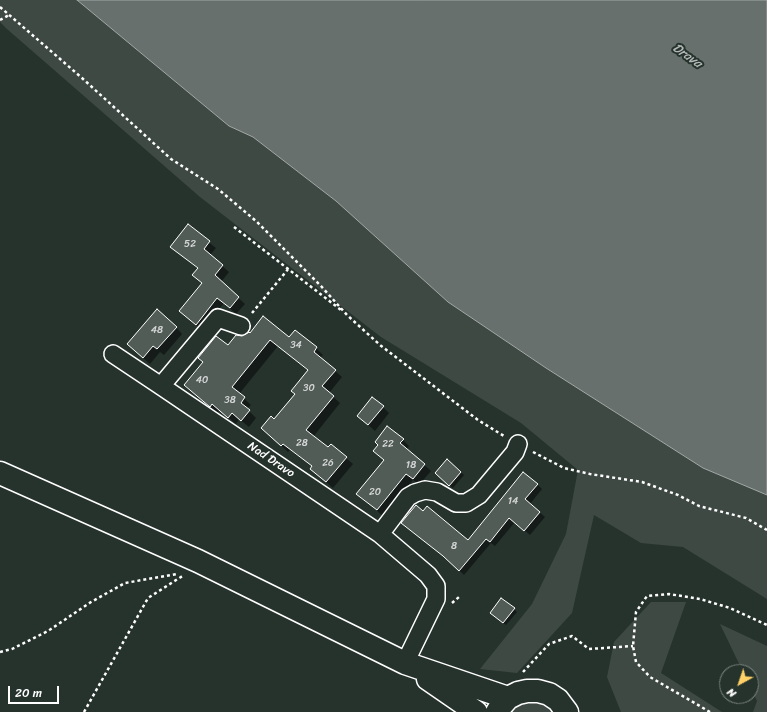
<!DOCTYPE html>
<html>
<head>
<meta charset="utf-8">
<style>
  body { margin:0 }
  #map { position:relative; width:767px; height:712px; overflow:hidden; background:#26332d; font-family:Sriracha,sans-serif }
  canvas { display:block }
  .north { position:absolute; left:719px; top:664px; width:40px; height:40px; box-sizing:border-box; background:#26332d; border:1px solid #7d8581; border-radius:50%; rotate:220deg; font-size:11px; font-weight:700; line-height:16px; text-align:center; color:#fff }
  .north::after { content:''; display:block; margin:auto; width:14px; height:18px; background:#ffd166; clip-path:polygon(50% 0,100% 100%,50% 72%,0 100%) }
  .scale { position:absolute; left:8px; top:686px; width:51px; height:18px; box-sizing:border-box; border:2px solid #fff; border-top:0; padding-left:5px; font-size:12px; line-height:14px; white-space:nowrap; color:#fff; -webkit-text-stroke:3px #26332d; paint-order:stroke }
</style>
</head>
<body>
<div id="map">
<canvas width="767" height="712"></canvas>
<div class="north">N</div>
<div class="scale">20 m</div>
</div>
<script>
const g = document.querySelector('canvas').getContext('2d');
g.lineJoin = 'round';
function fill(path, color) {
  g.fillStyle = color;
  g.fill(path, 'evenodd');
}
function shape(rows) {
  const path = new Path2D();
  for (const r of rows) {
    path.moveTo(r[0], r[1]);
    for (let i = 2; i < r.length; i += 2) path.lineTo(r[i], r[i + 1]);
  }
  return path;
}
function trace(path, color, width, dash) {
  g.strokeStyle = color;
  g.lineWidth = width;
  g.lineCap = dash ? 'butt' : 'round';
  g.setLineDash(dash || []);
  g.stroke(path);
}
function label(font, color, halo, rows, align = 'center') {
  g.font = font + ' Sriracha,sans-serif';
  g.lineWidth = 4;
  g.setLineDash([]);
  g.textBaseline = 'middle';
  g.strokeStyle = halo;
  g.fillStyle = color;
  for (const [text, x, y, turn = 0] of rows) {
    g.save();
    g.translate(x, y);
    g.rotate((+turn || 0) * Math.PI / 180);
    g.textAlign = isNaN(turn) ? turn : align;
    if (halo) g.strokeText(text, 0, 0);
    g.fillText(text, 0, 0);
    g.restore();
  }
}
const green = shape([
  [0,0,77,0,229,126,253,137,336,201,448,302,546,368,703,468,767,495,767,599,683,547,641,543,594,515,572,613,517,673,480,669,532,604,566,534,578,470,521,423,381,337,200,197,7,29,0,22],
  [651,602,686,602,661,673,722,712,621,712,607,677,614,642],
  [720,624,767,646,767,712,753,712,757,701,751,688,751,672,743,672],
  [532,703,541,704,549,708,553,712,512,712,516,708,524,704]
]);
const water = shape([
  [77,0,767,0,767,495,703,468,546,368,448,302,336,201,253,137,229,126,77,0]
]);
const shadow = shape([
  [188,226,216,248,210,255,229,272,221,282,245,304,236,314,224,303,202,330,180,311,203,283,198,269,172,247],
  [176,327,182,334,164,355,160,352,150,364,135,351],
  [295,331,316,348,323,355,320,358,342,377,329,393,340,403,313,437,328,449,346,458,353,464,333,488,318,475,313,467,290,450,288,452,262,428,275,420,296,394,308,371,278,346,239,394,251,405,247,409,256,418,249,427,239,419,236,424,220,410,217,413,192,391,236,336,289,338],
  [383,407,389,413,375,431,358,416],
  [403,440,409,446,407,450,431,471,419,485,413,480,383,516,358,494,385,460,381,457],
  [447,460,464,475,453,488,439,476],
  [537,484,542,489,530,504,545,517,530,535,515,522,495,546,491,543,464,575,449,561,408,528,468,541],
  [514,609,517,612,506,625,494,615]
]);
const building = shape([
  [188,224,210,241,204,249,223,265,215,275,239,297,230,308,217,298,196,325,179,311,202,283,192,275,198,268,170,247,188,224],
  [157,309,177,327,157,349,153,346,143,358,127,344,157,309],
  [263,316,289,337,295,330,317,347,314,352,336,370,322,386,334,396,306,430,328,447,331,444,347,457,326,482,310,469,312,466,283,444,281,446,261,428,271,416,274,419,295,394,291,391,308,370,270,340,232,387,245,397,241,403,250,410,241,421,232,413,228,418,212,404,210,407,184,385,203,362,198,358,216,336,228,345,236,335,242,336,249,332,250,333,263,316],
  [372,397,384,406,368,425,357,416,372,397],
  [387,426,404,439,400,443,425,464,413,479,406,474,377,510,356,494,384,460,373,451,378,445,375,442,387,426],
  [447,459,461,472,449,486,435,473,447,459],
  [523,472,538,484,525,499,540,512,524,531,509,518,490,542,486,539,459,571,443,556,401,523,416,505,423,511,427,506,468,540,523,472],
  [501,598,515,608,503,623,490,613,501,598]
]);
const path = shape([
  [0,7,82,78,171,159,218,189,256,221,321,286,347,315,380,345,478,420,504,436],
  [0,20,9,15],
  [234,227,341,310],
  [252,313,289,268],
  [533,452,564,468,590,474,642,482,678,495,699,506,746,518,767,530],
  [452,603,459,597],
  [0,652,12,649,48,631,91,602,125,583,177,574],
  [523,672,549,644,572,636,589,649,633,646],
  [84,712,148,598,184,575],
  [710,712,650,677,636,662,633,646,636,612,647,596,669,594,700,599,730,608,767,625]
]);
const street = shape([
  [113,354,161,386,380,534,428,575,436,586,436,599,405,663],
  [161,386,218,318,241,326],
  [380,534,408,497,415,493,425,490,437,492,456,503,466,503,479,495,515,452,518,444]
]);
const primary = shape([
  [0,473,198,561,405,663,508,698],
  [428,679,476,712],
  [497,712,501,706,508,698,518,693,527,691,538,691,549,694,558,700,567,712]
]);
const numberNames = [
  ["52",190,244],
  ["48",157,330],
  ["34",296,345],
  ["40",202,380],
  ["30",309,388],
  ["38",230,400],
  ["28",302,443],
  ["22",388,444],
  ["26",328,463],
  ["18",411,465],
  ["20",375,492],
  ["14",513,501],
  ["8",454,546]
];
const streetNames = [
  ["Nad Dravo",271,460,34]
];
const waterNames = [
  ["Drava",687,56,35]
];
fill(green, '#3e4944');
fill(water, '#67706c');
trace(water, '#a4a9a7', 1);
fill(shadow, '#0007');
fill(building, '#515c57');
trace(building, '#fff', 1);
trace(street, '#fff', 20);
trace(primary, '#fff', 25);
trace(path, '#fff', 2.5, [3, 3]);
trace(street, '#26332d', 17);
trace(primary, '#26332d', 22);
label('10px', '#d4d6d5', null, numberNames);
label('12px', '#fff', '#26332d', streetNames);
label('italic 13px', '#b3b8b6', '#26332d', waterNames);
</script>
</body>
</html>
